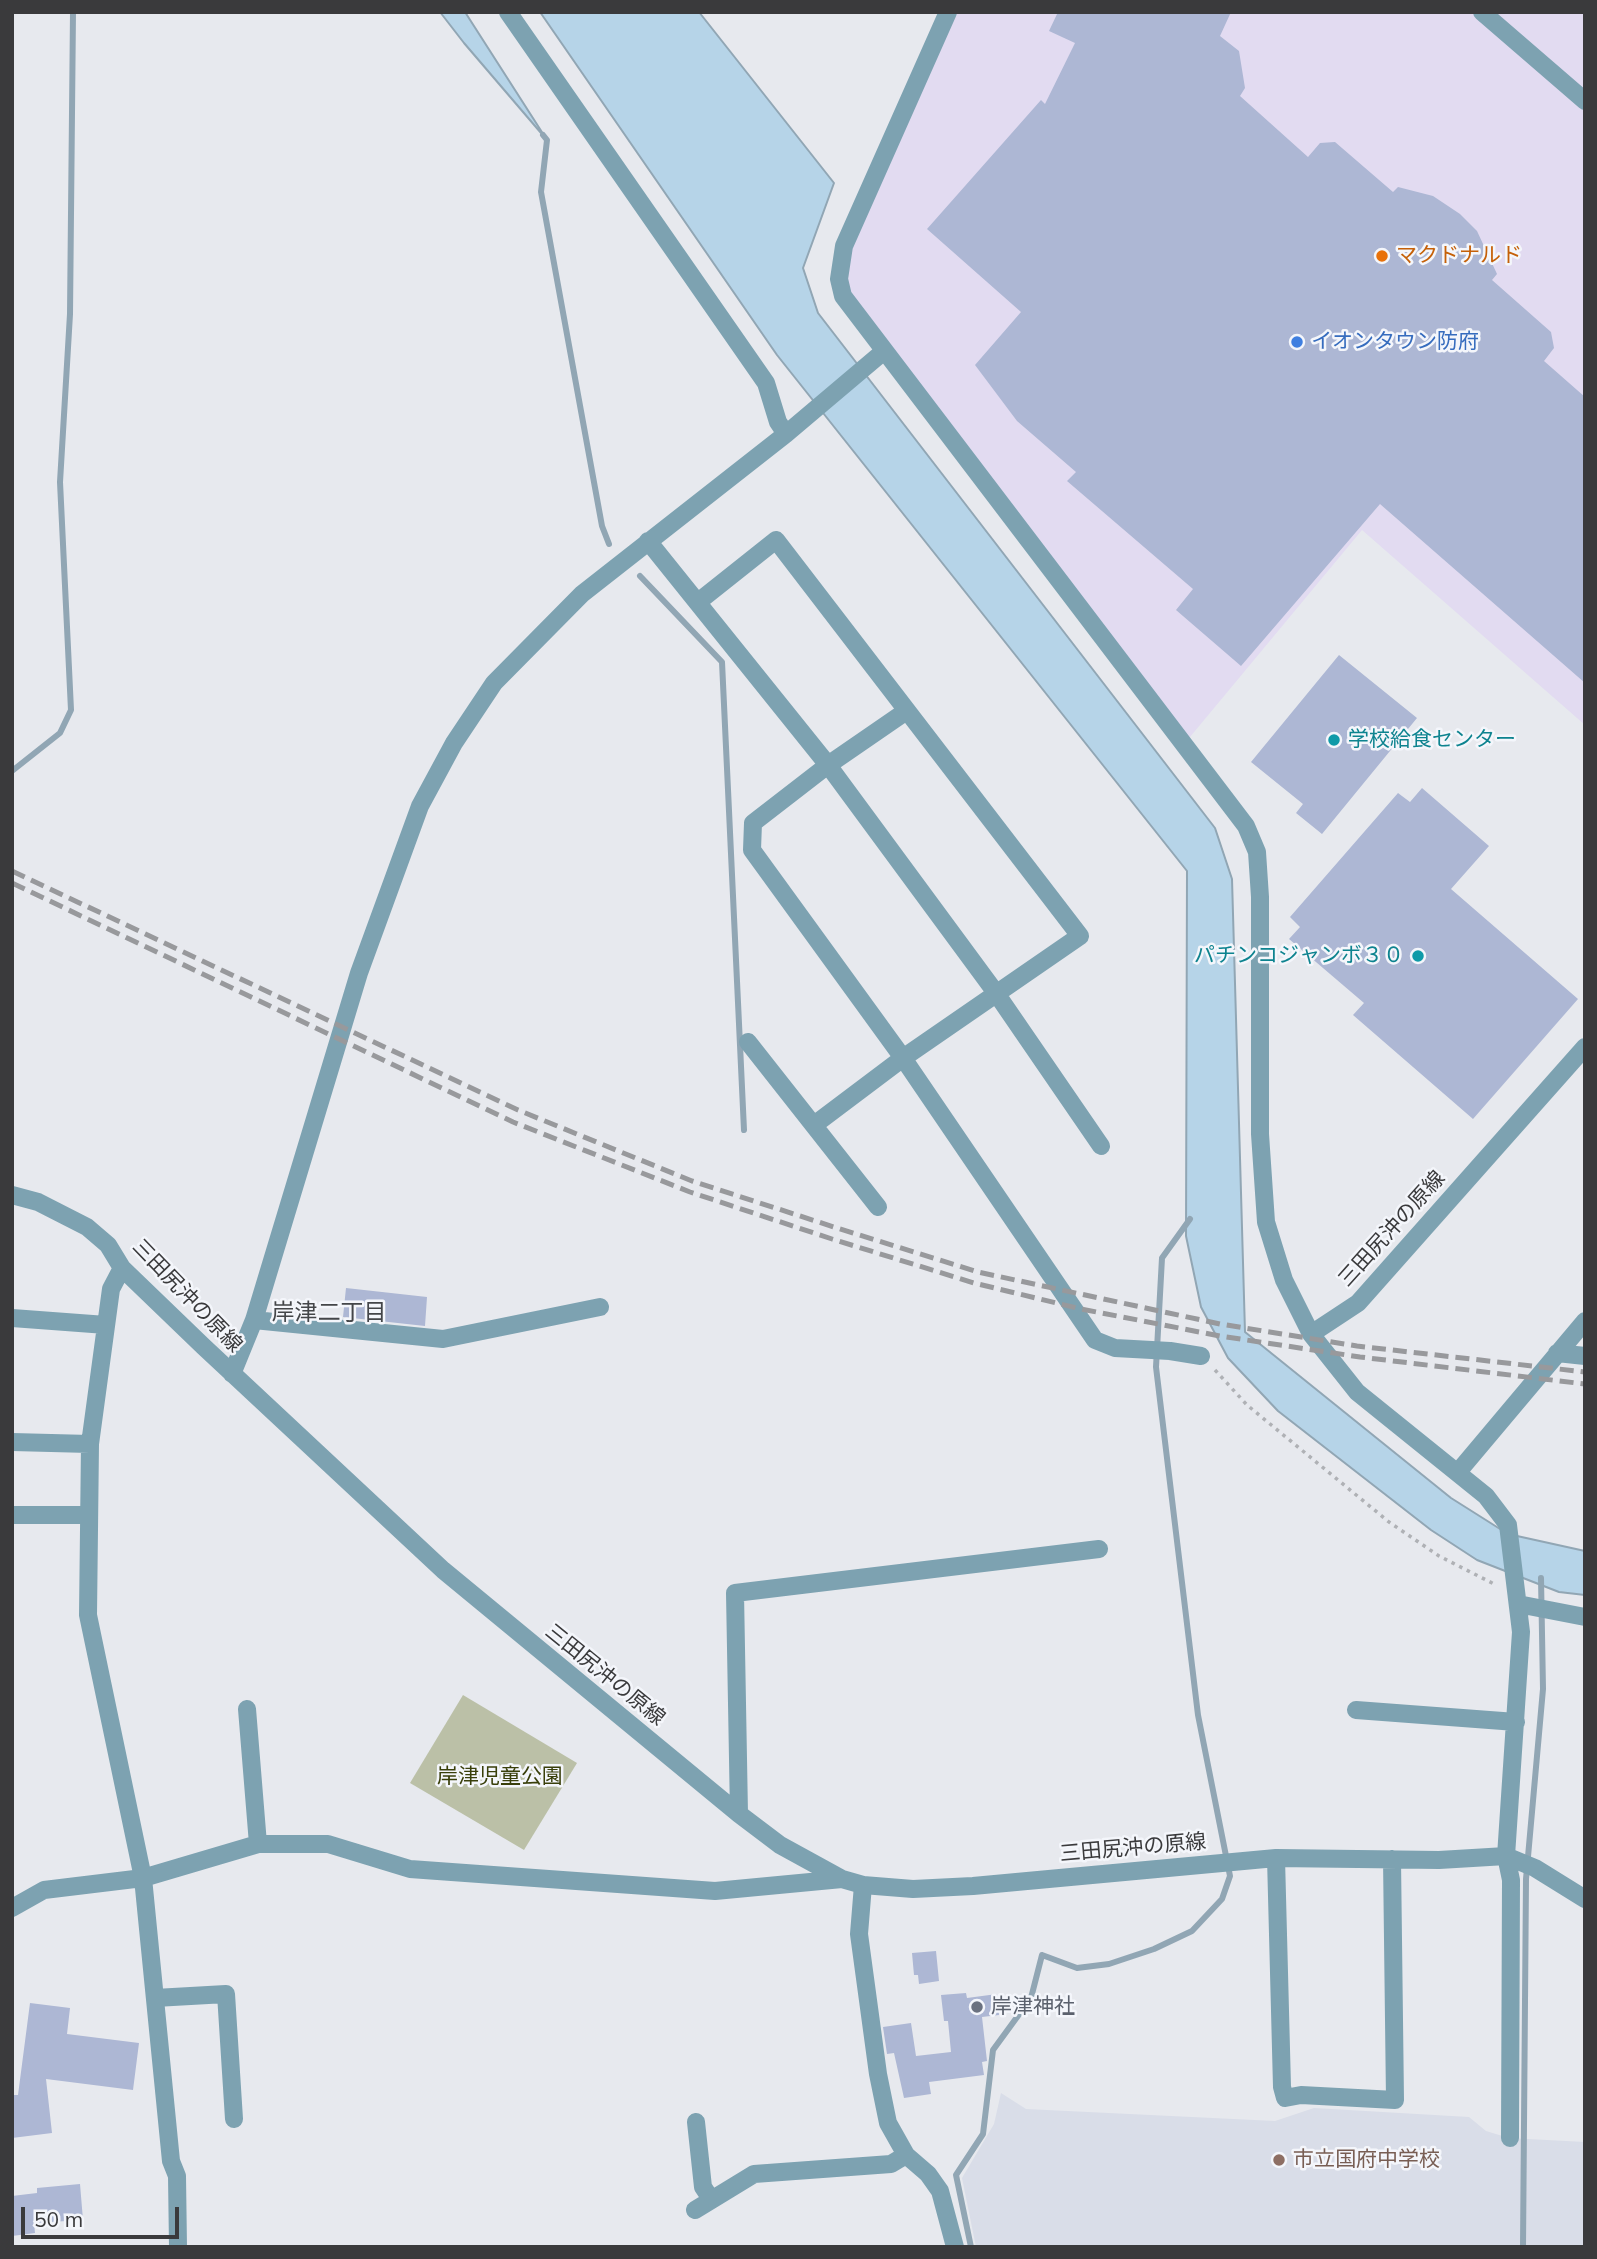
<!DOCTYPE html>
<html>
<head>
<meta charset="utf-8">
<style>
  body { margin:0 }
  #map { position:relative; width:1597px; height:2259px; overflow:hidden; background:#e7e9ee; font-family:Mulish,sans-serif }
  canvas { display:block }
  .frame { position:absolute; inset:0; border:14px solid #3a3a3c; pointer-events:none }
  .scale { position:absolute; left:21px; top:2207px; width:158px; height:32px; box-sizing:border-box; border:4px solid #3a3a3c; border-top:0; padding-left:9px; font-size:21px; line-height:24px; white-space:nowrap; color:#3a3a3c; -webkit-text-stroke:5px #f4f6fb; paint-order:stroke }
</style>
</head>
<body>
<div id="map">
<canvas width="1597" height="2259"></canvas>
<div class="frame"></div>
<div class="scale">50 m</div>
</div>
<script>
const g = document.querySelector('canvas').getContext('2d');
g.lineJoin = 'round';
function fill(path, color) {
  g.fillStyle = color;
  g.fill(path, 'evenodd');
}
function shape(rows) {
  const path = new Path2D();
  for (const r of rows) {
    path.moveTo(r[0], r[1]);
    for (let i = 2; i < r.length; i += 2) path.lineTo(r[i], r[i + 1]);
  }
  return path;
}
function trace(path, color, width, dash) {
  g.strokeStyle = color;
  g.lineWidth = width;
  g.lineCap = dash ? 'butt' : 'round';
  g.setLineDash(dash || []);
  g.stroke(path);
}
function label(font, color, halo, rows, align = 'center') {
  g.font = font + ' Mulish,"Noto Sans JP",sans-serif';
  g.lineWidth = 5;
  g.setLineDash([]);
  g.textBaseline = 'middle';
  g.strokeStyle = halo;
  g.fillStyle = color;
  for (const [text, x, y, turn = 0] of rows) {
    g.save();
    g.translate(x, y);
    g.rotate((+turn || 0) * Math.PI / 180);
    g.textAlign = isNaN(turn) ? turn : align;
    if (halo) g.strokeText(text, 0, 0);
    g.fillText(text, 0, 0);
    g.restore();
  }
}
const commercial = shape([
  [945,12,1585,12,1585,725,1362,530,1185,743,843,296,844,246]
]);
const built = shape([
  [1001,2093,1026,2109,1088,2112,1275,2121,1314,2108,1469,2117,1486,2131,1509,2138,1585,2142,1585,2247,976,2247,962,2178,994,2124]
]);
const green = shape([
  [463,1695,577,1763,524,1850,410,1783]
]);
const water = shape([
  [440,12,465,12,547,140,464,43,440,12],
  [540,12,699,12,834,183,803,268,818,313,1215,828,1232,879,1245,1332,1451,1498,1508,1534,1585,1551,1585,1595,1559,1592,1477,1560,1431,1530,1278,1411,1228,1358,1201,1307,1186,1236,1187,871,777,355,540,12]
]);
const stream = shape([
  [543,135,547,140,541,192,602,526,609,544],
  [640,576,722,662,744,1130],
  [12,771,60,733,71,710,60,482,70,314,73,12],
  [971,2247,956,2175,983,2134,993,2050,1031,1998,1042,1955,1077,1968,1109,1964,1154,1949,1192,1931,1222,1899,1230,1876,1198,1715,1156,1367,1162,1258,1190,1219],
  [1523,2247,1526,1879,1543,1689,1541,1578]
]);
const building = shape([
  [1058,12,1231,12,1220,36,1239,51,1245,88,1240,96,1308,157,1320,143,1335,142,1393,192,1398,187,1433,196,1460,214,1477,231,1497,274,1492,280,1551,332,1554,348,1544,361,1585,397,1585,683,1380,504,1241,666,1176,610,1193,589,1067,481,1076,472,1017,421,975,365,1021,312,927,229,1041,100,1045,104,1075,43,1049,31],
  [1339,655,1417,718,1322,834,1296,813,1303,804,1251,762],
  [1422,788,1489,846,1451,889,1578,999,1473,1119,1353,1015,1364,1003,1289,939,1300,927,1290,917,1398,793,1410,802],
  [346,1288,427,1297,425,1326,343,1317],
  [936,1951,939,1981,919,1984,918,1975,914,1975,912,1953],
  [966,1993,967,1998,997,1994,999,2015,982,2017,987,2061,982,2062,984,2075,929,2082,931,2094,904,2098,894,2053,887,2054,883,2027,911,2023,916,2056,951,2052,948,2021,944,2021,941,1995],
  [30,2003,70,2008,67,2034,139,2043,133,2090,46,2079,52,2133,12,2138,12,2095,18,2095],
  [80,2184,83,2220,34,2223,35,2233,12,2236,12,2196,37,2193,37,2188]
]);
const path = shape([
  [1215,1370,1247,1405,1389,1522,1439,1556,1496,1585]
]);
const minor = shape([
  [508,12,766,383,778,422,786,434],
  [948,12,844,246,839,279,843,296,1246,826,1257,852,1260,897,1260,1134,1266,1222,1284,1280,1311,1334,1357,1392,1486,1496,1508,1525,1521,1632,1506,1856,1511,1880,1510,2138],
  [1482,12,1585,101],
  [648,541,828,765,996,993,1101,1146],
  [698,602,776,540,1080,936,903,1058,814,1125],
  [905,712,828,765,753,823,752,850,903,1058,1095,1340,1115,1348,1170,1351,1201,1356],
  [748,1042,878,1207],
  [12,1195,38,1202,87,1227,108,1245,122,1268,204,1347,443,1570,739,1814,780,1845,842,1879,863,1885,913,1889,973,1886,1276,1858,1439,1860,1506,1856,1535,1868,1585,1899],
  [122,1268,111,1289,90,1444,88,1615,143,1878,171,2161,177,2176,178,2247],
  [12,1318,106,1325],
  [254,1320,443,1339,600,1307],
  [1311,1334,1358,1303,1585,1047],
  [1557,1353,1585,1356],
  [232,1374,254,1320,359,973,420,806,454,743,494,683,582,594,786,434,883,352],
  [12,1442,90,1444],
  [1458,1472,1585,1321],
  [12,1515,88,1515],
  [1518,1604,1585,1617],
  [247,1709,258,1844],
  [1356,1710,1516,1722],
  [739,1814,735,1593,1099,1549],
  [1276,1858,1282,2087,1285,2098,1301,2095,1395,2100,1392,1859],
  [863,1885,859,1934,878,2074,888,2123,906,2155,928,2174,940,2191,955,2247],
  [12,1908,44,1890,143,1878,258,1844,328,1844,410,1869,715,1891,842,1879],
  [155,1998,226,1994,234,2119],
  [696,2122,703,2187,711,2199],
  [695,2210,754,2174,891,2164,906,2155]
]);
const rail = shape([
  [12,871,518,1110,692,1181,834,1227,978,1272,1220,1324,1357,1346,1585,1372],
  [12,883,513,1122,690,1192,832,1239,974,1283,1081,1309,1220,1336,1360,1357,1585,1384]
]);
const markers = [
  [1382,256,7,"#e8710a"],
  [1297,342,7,"#3f7fe0"],
  [1334,740,7,"#0f9aa8"],
  [1418,956,7,"#0f9aa8"],
  [977,2007,7,"#6b7280"],
  [1279,2160,7,"#8d6e63"]
];
const foodNames = [
  ["マクドナルド",1396,256]
];
const shopNames = [
  ["イオンタウン防府",1311,342]
];
const cultureNames = [
  ["学校給食センター",1348,740],
  ["パチンコジャンボ３０",1404,956,"right"]
];
const streetNames = [
  ["三田尻沖の原線",1392,1229,-48],
  ["三田尻沖の原線",187,1296,46],
  ["三田尻沖の原線",605,1675,39],
  ["三田尻沖の原線",1133,1848,-5]
];
const parkNames = [
  ["岸津児童公園",500,1777]
];
const worshipNames = [
  ["岸津神社",991,2007]
];
const educationNames = [
  ["市立国府中学校",1293,2160]
];
const neighbourhoodNames = [
  ["岸津二丁目",329,1313]
];
fill(commercial, '#e2dbf1');
fill(built, '#d9dde8');
fill(green, '#bbc0a7');
fill(water, '#b6d4e8');
trace(water, '#91a6b4', 2);
trace(stream, '#91a6b4', 6);
fill(building, '#adb7d4');
trace(path, '#afb1b5', 3.5, [3.5, 5]);
trace(minor, '#7da2b1', 18);
trace(rail, '#98999c', 5, [14, 7]);
for (const [x, y, r, color] of markers) {
  const dot = new Path2D();
  dot.arc(x, y, r, 0, 2 * Math.PI);
  g.fillStyle = color;
  g.fill(dot);
  trace(dot, '#f4f6fb', 2.5);
}
label('21px', '#c56008', '#f4f6fb', foodNames, 'left');
label('21px', '#366cbe', '#f4f6fb', shopNames, 'left');
label('21px', '#0d838f', '#f4f6fb', cultureNames, 'left');
label('21px', '#3a3a3c', '#f4f6fb', streetNames);
label('21px', '#393f0a', '#f4f6fb', parkNames);
label('21px', '#5b616d', '#f4f6fb', worshipNames, 'left');
label('21px', '#785e54', '#f4f6fb', educationNames, 'left');
label('23px', '#444649', '#f4f6fb', neighbourhoodNames);
</script>
</body>
</html>
